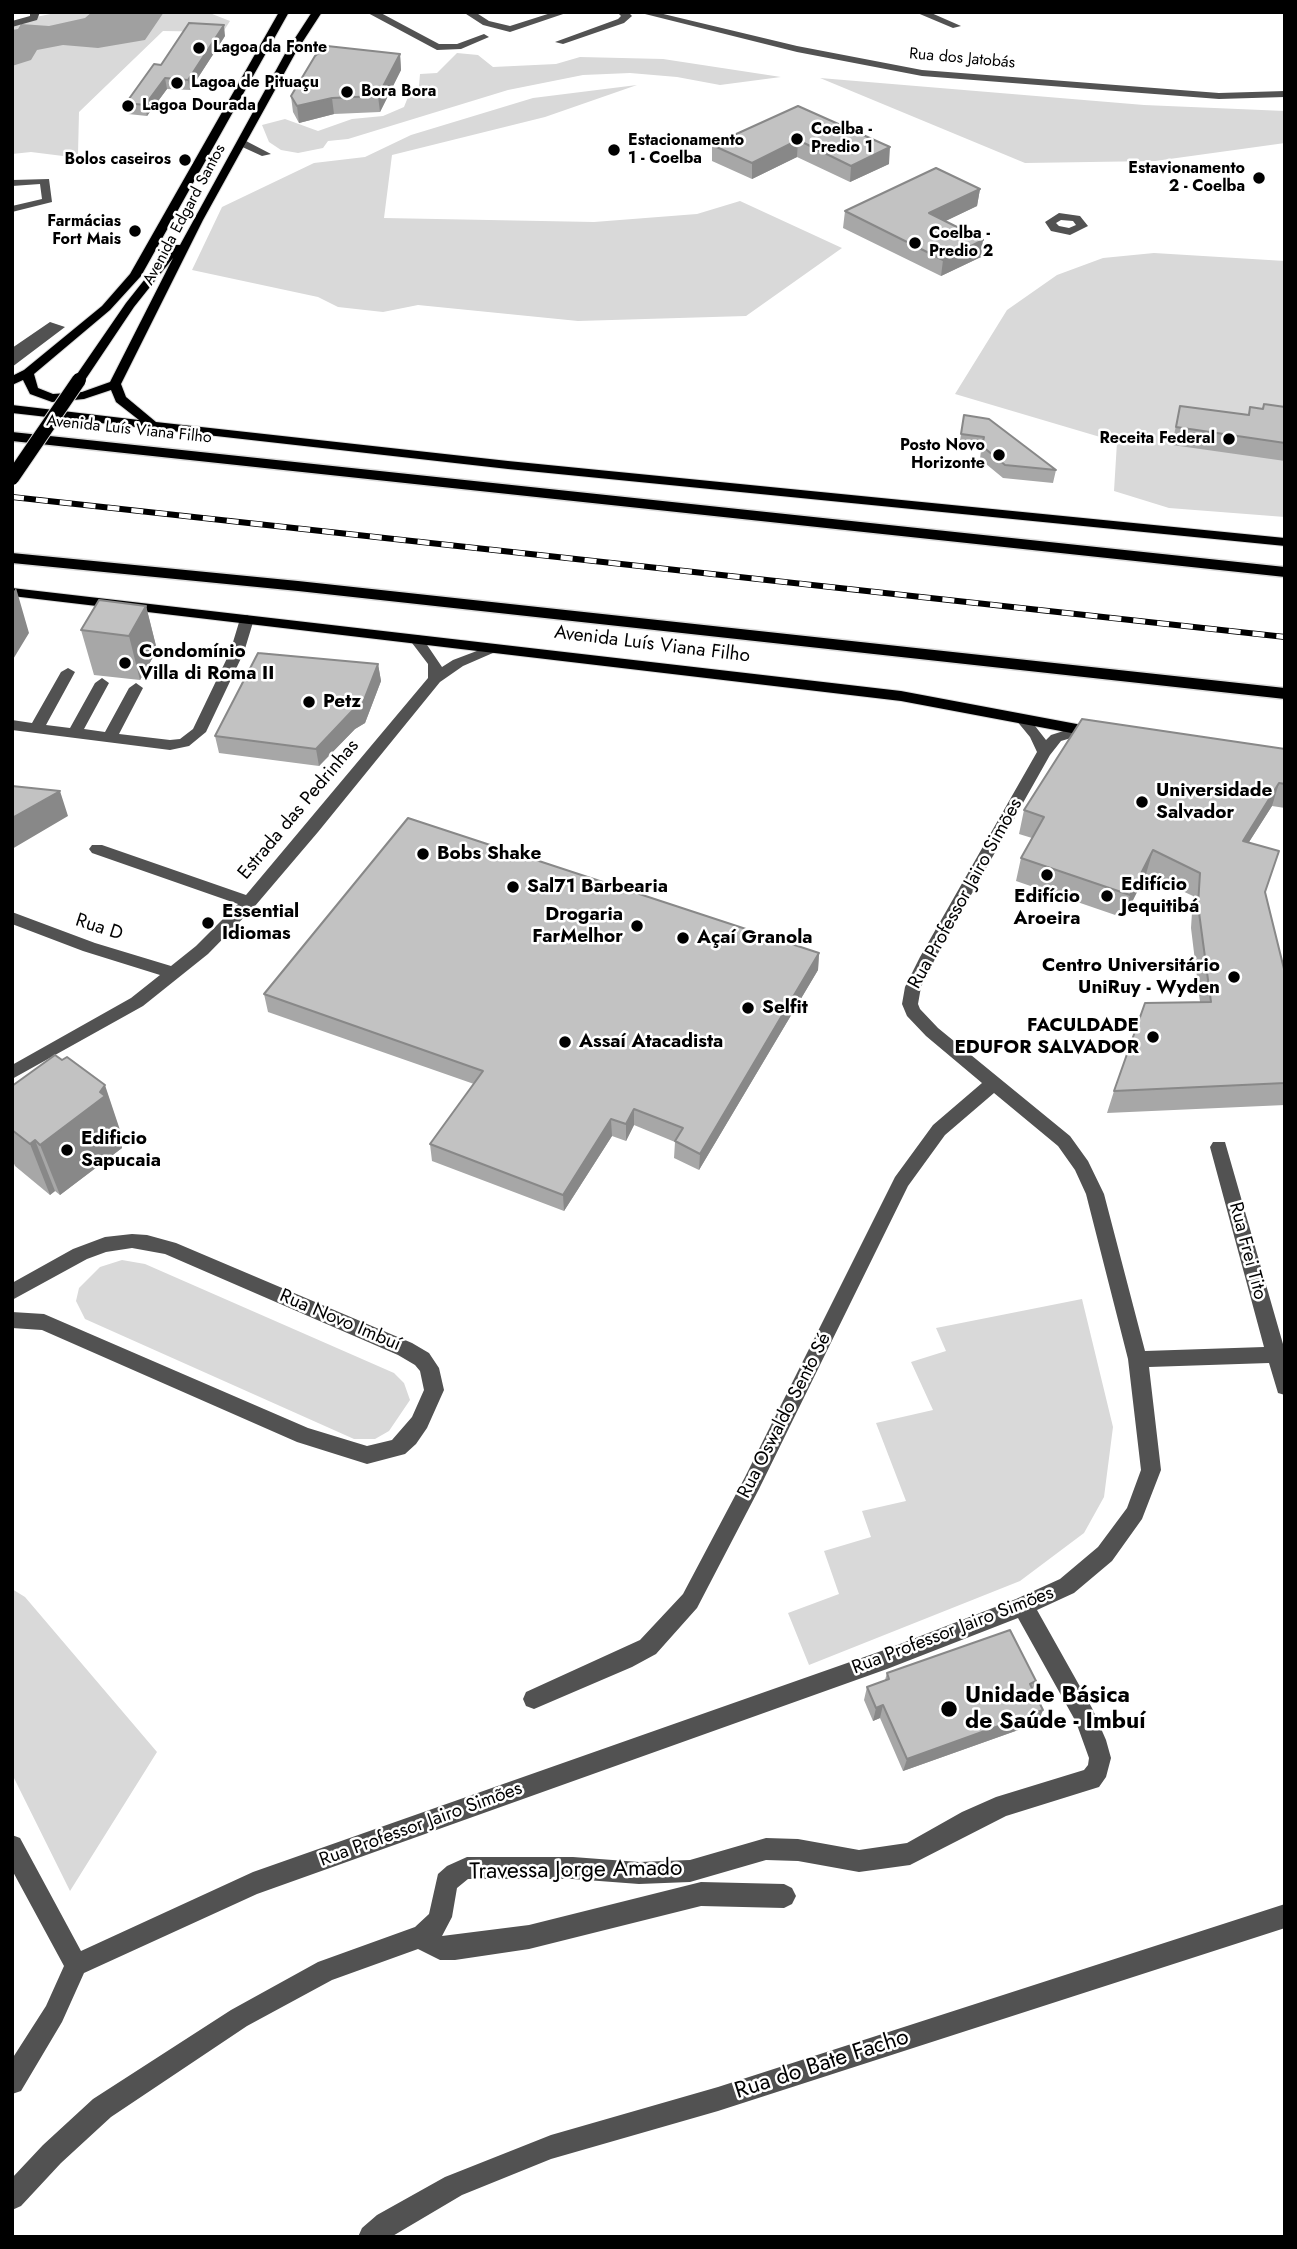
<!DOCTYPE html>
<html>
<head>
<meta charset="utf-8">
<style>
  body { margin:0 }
  #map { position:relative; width:1297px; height:2249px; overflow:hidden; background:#fff; font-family:Jost,sans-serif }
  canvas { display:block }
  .frame { position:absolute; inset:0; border:14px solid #000; pointer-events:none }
</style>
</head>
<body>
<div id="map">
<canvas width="1297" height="2249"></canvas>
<div class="frame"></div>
</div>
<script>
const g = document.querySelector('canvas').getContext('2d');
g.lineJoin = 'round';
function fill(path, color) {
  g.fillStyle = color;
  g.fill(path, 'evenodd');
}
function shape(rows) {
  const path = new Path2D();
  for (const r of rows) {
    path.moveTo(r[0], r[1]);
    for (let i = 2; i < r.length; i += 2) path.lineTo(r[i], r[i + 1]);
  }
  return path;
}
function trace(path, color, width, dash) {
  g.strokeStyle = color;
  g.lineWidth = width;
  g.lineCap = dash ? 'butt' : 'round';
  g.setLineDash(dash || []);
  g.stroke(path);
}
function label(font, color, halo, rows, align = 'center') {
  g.font = font + ' Jost,sans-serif';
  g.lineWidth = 5;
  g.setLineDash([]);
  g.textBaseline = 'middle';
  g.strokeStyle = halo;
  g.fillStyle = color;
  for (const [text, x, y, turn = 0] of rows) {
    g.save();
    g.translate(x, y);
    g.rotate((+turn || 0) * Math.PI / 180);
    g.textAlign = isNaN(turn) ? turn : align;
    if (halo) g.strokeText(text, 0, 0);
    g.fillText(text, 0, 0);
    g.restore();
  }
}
const green = shape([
  [60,12,207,12,230,21,223,32,163,31,79,112,78,154,63,156,31,152,12,154,12,22],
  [457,53,478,55,493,67,556,64,580,57,663,59,781,77,720,85,677,77,630,73,583,75,508,90,348,139,328,141,323,148,298,153,281,150,269,142,262,125,285,119,318,131,352,119,383,116,404,107,408,97,419,86,420,74,437,73],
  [820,78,1144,105,1285,111,1285,143,1155,161,1025,163],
  [637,85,545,117,392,155,384,218,594,222,697,214,740,201,842,248,746,316,578,321,418,305,383,312,338,307,318,297,192,270,222,207,314,163,365,157,411,135,533,98],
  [1154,253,1285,261,1285,517,1169,508,1114,491,1117,442,955,394,1007,310,1057,275,1103,258],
  [122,1260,145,1264,394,1373,404,1383,410,1400,389,1431,375,1439,354,1439,85,1319,76,1301,79,1288,100,1267],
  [1082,1299,1113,1427,1104,1497,1084,1533,1020,1581,809,1665,788,1613,839,1594,824,1551,871,1537,862,1511,906,1501,876,1423,933,1410,911,1362,946,1351,936,1328],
  [12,1589,25,1597,157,1752,70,1891,12,1774]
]);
const water = shape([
  [92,12,164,12,145,40,98,48,63,45,37,50,31,60,12,66,12,30,18,29,21,24,49,26,85,18]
]);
const minor = shape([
  [30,12,40,12,37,20,12,27,12,21,30,16,30,12],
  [366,12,379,12,439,44,457,44,484,34,489,37,461,49,437,50,366,12],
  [463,12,475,12,489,21,510,26,554,12,569,12,510,32,483,25,463,12],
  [617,12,628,12,632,16,624,23,563,44,555,42,618,19,621,16,617,12],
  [637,12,655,12,797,46,922,70,1219,93,1285,91,1285,97,1219,99,922,76,797,52,637,12],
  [915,12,929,12,961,26,953,28,915,12],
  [238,141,246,141,271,154,262,156,238,145,238,141],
  [49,179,52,202,12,212,12,206,42,199,40,184,12,186,12,180,49,179],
  [1059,213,1080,216,1088,226,1070,235,1051,231,1045,222,1059,213],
  [1061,220,1073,221,1076,225,1069,228,1059,226,1056,223,1061,220],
  [50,322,65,327,12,367,12,348,50,322],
  [247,615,254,619,244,652,206,732,189,746,170,750,12,730,12,720,32,723,61,672,68,668,75,672,46,725,70,728,95,683,102,678,109,683,84,729,105,732,129,688,136,683,143,688,119,734,170,740,180,739,193,729,230,652,240,619,247,615],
  [416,635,421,636,442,667,453,660,490,646,495,645,502,649,463,666,440,682,318,832,255,906,208,954,143,1006,12,1079,12,1065,131,998,160,975,83,951,12,924,12,912,95,943,171,966,196,946,238,904,92,853,89,849,92,845,102,845,246,895,428,678,428,664,409,639,416,635],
  [1023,715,1028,717,1046,740,1051,735,1079,726,1086,731,1084,734,1061,741,1050,755,936,957,921,987,918,1004,920,1009,938,1028,1070,1136,1088,1161,1104,1194,1145,1351,1264,1347,1210,1147,1213,1142,1225,1142,1285,1351,1285,1395,1278,1393,1269,1363,1149,1367,1161,1470,1142,1519,1112,1561,1074,1593,1037,1610,1092,1708,1106,1740,1111,1758,1106,1777,1099,1787,1006,1816,910,1865,859,1872,798,1861,766,1860,690,1882,639,1884,573,1879,468,1879,457,1888,452,1917,442,1936,529,1925,701,1882,784,1884,792,1888,796,1896,792,1904,784,1908,701,1906,529,1949,455,1960,440,1960,418,1949,332,1980,247,2026,111,2117,61,2163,21,2206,12,2210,12,2178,43,2145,93,2099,231,2010,318,1962,415,1927,429,1914,438,1874,447,1866,467,1857,573,1857,639,1862,690,1860,766,1838,798,1839,859,1850,907,1843,962,1812,996,1797,1084,1770,1088,1765,1089,1758,1076,1722,1018,1618,887,1669,257,1894,84,1973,62,2022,21,2091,12,2094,12,2059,46,2006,64,1966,12,1870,12,1835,20,1838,81,1951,253,1872,887,1649,1016,1599,1060,1579,1098,1547,1127,1508,1141,1470,1128,1359,1086,1194,1075,1170,1058,1146,994,1093,945,1135,908,1186,759,1489,697,1608,656,1654,632,1667,534,1709,526,1706,523,1699,526,1692,640,1640,683,1594,745,1477,895,1177,933,1125,982,1083,926,1036,907,1016,902,1004,905,987,920,957,1037,752,1030,737,1016,720,1023,715],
  [132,1234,147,1235,176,1243,412,1343,429,1353,439,1368,444,1390,427,1428,416,1444,405,1454,367,1464,297,1442,42,1330,12,1328,12,1312,44,1314,308,1428,367,1446,392,1440,412,1417,424,1390,420,1371,415,1365,398,1355,165,1254,132,1248,106,1252,87,1259,12,1300,12,1283,73,1249,105,1237,132,1234],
  [1285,1904,1285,1928,718,2111,551,2159,462,2195,391,2237,358,2237,362,2228,377,2215,445,2177,551,2135,718,2087,1285,1904]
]);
const major = shape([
  [279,12,289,12,141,276,110,310,34,374,38,388,53,394,82,392,110,382,173,258,134,307,83,383,73,380,126,303,172,245,180,245,286,52,312,12,322,12,296,52,203,220,121,384,126,397,156,422,508,461,1285,538,1285,546,508,469,12,413,12,405,139,420,116,402,111,390,84,399,52,402,30,394,23,380,12,385,12,376,24,370,102,306,130,274,279,12],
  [12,588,901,691,1098,728,1105,733,1098,738,901,701,12,596,12,588]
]);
const highway = shape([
  [12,432,1285,567,1285,577,12,441,12,432],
  [12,553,298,581,1285,688,1285,699,298,591,12,563,12,553]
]);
const rail = shape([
  [12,497,1285,637]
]);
const majorBridge = shape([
  [12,478,79,380]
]);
const wall = shape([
  [225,36,190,90,167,89,147,116,128,114,126,103,161,65],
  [400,54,401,70,380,112,334,114,299,123,293,112,291,96],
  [798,106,889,164,850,182,797,157,752,179,712,161,712,145],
  [980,189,977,206,945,221,981,257,941,276,843,228,845,211],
  [1264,404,1285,407,1285,461,1172,445,1180,406,1248,415,1250,407,1262,409],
  [964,415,1056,470,1053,483,1003,478,980,459,981,450,959,447],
  [146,606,157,650,140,680,94,675,81,630],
  [378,664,381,681,365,723,355,729,319,766,219,753,215,736],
  [1285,749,1285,808,1272,806,1249,842,1265,892,1285,973,1285,1105,1107,1113,1114,1091,1200,1002,1191,928,1193,896,1146,874,1124,918,1016,881,1021,858,1032,838,1019,834,1024,810],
  [819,953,818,970,699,1170,674,1158,675,1142,634,1125,626,1141,612,1136,564,1211,432,1161,430,1144,474,1084,268,1012,264,994],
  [12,1086,122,1136,120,1140,122,1148,60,1195,55,1191,50,1195,15,1166,12,1159],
  [887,1673,1036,1681,1033,1689,1038,1723,903,1771,880,1718,873,1721,864,1700,867,1687,885,1680]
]);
const shadedWall = shape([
  [224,25,225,36,190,90,188,80],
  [400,54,401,70,380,112,378,96],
  [165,78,167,89,147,116,145,105],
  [332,98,334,114,299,123,297,106],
  [798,140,797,157,752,179,752,163],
  [890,147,889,164,850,182,851,166],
  [980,189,977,206,927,230,929,213],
  [983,240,981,257,941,276,943,260],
  [16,588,29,633,12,661,12,594],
  [146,606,157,650,140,680,129,636],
  [378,664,381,681,365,723,355,729,319,766,316,749],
  [1279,783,1272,806,1235,864,1243,841],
  [60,791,68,816,12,849,12,818],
  [1153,850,1146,874,1124,918,1130,895],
  [819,953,818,970,699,1170,700,1154],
  [105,1085,122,1136,120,1140,122,1148,60,1195,40,1145,100,1092],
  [634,1109,634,1125,626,1141,626,1124],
  [611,1119,612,1136,564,1211,563,1195],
  [35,1140,55,1191,50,1195,30,1144],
  [883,1705,880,1718,873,1721,876,1708],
  [1043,1710,1038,1723,903,1771,907,1759]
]);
const building = shape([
  [189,23,224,25,188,80,165,78,145,105,126,103,154,64,161,65,189,23],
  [327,46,400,54,378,96,332,98,297,106,291,96,315,56,327,46],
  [798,106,890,147,851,166,798,140,752,163,712,145,798,106],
  [936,168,980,189,929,213,983,240,943,260,845,211,936,168],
  [1264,404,1285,407,1285,443,1176,427,1180,406,1249,415,1250,407,1263,409,1264,404],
  [964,415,989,419,1056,470,1005,465,982,446,984,437,961,434,964,415],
  [99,600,146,606,129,636,81,630,99,600],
  [258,653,378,664,362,705,352,711,316,749,215,736,258,653],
  [1082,719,1285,749,1285,784,1279,783,1243,841,1279,851,1265,892,1285,973,1285,1083,1114,1091,1145,1003,1211,1002,1198,905,1200,873,1153,850,1130,895,1021,858,1044,817,1024,810,1082,719],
  [12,786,60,791,12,818,12,786],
  [408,818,819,953,700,1154,675,1141,683,1128,634,1109,626,1124,611,1119,563,1195,430,1144,483,1071,264,994,408,818],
  [55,1055,62,1060,67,1057,105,1085,100,1092,105,1096,40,1145,35,1140,30,1144,12,1130,12,1086,55,1055],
  [1010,1630,1036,1681,1030,1684,1043,1710,907,1759,883,1705,876,1708,867,1687,889,1679,887,1673,1010,1630]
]);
const markers = [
  [199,48,7,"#000"],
  [177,83,7,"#000"],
  [347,92,7,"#000"],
  [128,106,7,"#000"],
  [797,139,7,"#000"],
  [614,150,7,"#000"],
  [185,160,7,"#000"],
  [1259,178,7,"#000"],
  [135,231,7,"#000"],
  [915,243,7,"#000"],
  [1229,439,7,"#000"],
  [999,455,7,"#000"],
  [125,663,7,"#000"],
  [309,702,7,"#000"],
  [1142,802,7,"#000"],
  [423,854,7,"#000"],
  [1047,875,7,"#000"],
  [513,887,7,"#000"],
  [1107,896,7,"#000"],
  [208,923,7,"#000"],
  [637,926,7,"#000"],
  [683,938,7,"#000"],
  [1234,977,7,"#000"],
  [748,1008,7,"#000"],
  [1153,1037,7,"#000"],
  [565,1042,7,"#000"],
  [67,1150,7,"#000"],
  [949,1709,9,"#000"]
];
const farPoinames = [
  ["Lagoa da Fonte",213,48],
  ["Lagoa de Pituaçu",191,83],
  ["Bora Bora",361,92],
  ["Lagoa Dourada",142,106],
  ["Coelba -",811,130],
  ["Predio 1",811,148],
  ["Estacionamento",628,141],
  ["1 - Coelba",628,159],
  ["Bolos caseiros",171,160,"right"],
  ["Estavionamento",1245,169,"right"],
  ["2 - Coelba",1245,187,"right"],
  ["Farmácias",121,222,"right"],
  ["Fort Mais",121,240,"right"],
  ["Coelba -",929,234],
  ["Predio 2",929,252],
  ["Receita Federal",1215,439,"right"],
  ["Posto Novo",985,446,"right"],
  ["Horizonte",985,464,"right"]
];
const farStreetnames = [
  ["Rua dos Jatobás",962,59,5],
  ["Avenida Edgard Santos",185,215,-62],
  ["Avenida Luís Viana Filho",129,430,6]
];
const streetNames = [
  ["Avenida Luís Viana Filho",652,645,7],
  ["Estrada das Pedrinhas",299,810,-50],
  ["Rua Professor Jairo Simões",966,894,-61],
  ["Rua D",99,928,18],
  ["Rua Frei Tito",1247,1251,75],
  ["Rua Novo Imbuí",340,1321,23],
  ["Rua Oswaldo Sento Sé",785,1416,-63],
  ["Rua Professor Jairo Simões",953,1631,-21],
  ["Rua Professor Jairo Simões",421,1825,-20]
];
const poiNames = [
  ["Condomínio",139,652],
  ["Villa di Roma II",139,674],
  ["Petz",323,702],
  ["Universidade",1156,791],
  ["Salvador",1156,813],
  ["Bobs Shake",437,854],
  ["Edifício",1121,885],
  ["Jequitibá",1121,907],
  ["Sal71 Barbearia",527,887],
  ["Edifício",1047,897,"center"],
  ["Aroeira",1047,919,"center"],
  ["Essential",222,912],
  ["Idiomas",222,934],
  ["Drogaria",623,915,"right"],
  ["FarMelhor",623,937,"right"],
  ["Açaí Granola",697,938],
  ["Centro Universitário",1220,966,"right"],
  ["UniRuy - Wyden",1220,988,"right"],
  ["Selfit",762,1008],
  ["FACULDADE",1139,1026,"right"],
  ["EDUFOR SALVADOR",1139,1048,"right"],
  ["Assaí Atacadista",579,1042],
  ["Edificio",81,1139],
  ["Sapucaia",81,1161]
];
const nearPoinames = [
  ["Unidade Básica",965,1696],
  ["de Saúde - Imbuí",965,1722]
];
const nearStreetnames = [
  ["Travessa Jorge Amado",576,1871,-1],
  ["Rua do Bate Facho",822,2065,-18]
];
fill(green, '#d9d9d9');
fill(water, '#a0a0a0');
trace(major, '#dbdbdb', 2);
trace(highway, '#dbdbdb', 3);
fill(minor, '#525252');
fill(major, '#000');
fill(highway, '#000');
trace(rail, '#000', 6);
trace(rail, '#fff', 4.5, [12]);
trace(majorBridge, '#dbdbdb', 16, []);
trace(majorBridge, '#000', 14);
fill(wall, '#a7a7a7');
fill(shadedWall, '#888');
fill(building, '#c2c2c2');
trace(building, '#888', 2);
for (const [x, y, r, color] of markers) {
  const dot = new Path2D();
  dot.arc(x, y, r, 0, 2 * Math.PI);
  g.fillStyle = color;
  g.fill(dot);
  trace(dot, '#fff', 2.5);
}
label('bold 16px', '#000', '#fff', farPoinames, 'left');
label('16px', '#000', '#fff', farStreetnames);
label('19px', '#000', '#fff', streetNames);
label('bold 19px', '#000', '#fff', poiNames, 'left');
label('bold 23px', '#000', '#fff', nearPoinames, 'left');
label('23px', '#000', '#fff', nearStreetnames);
</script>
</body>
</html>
